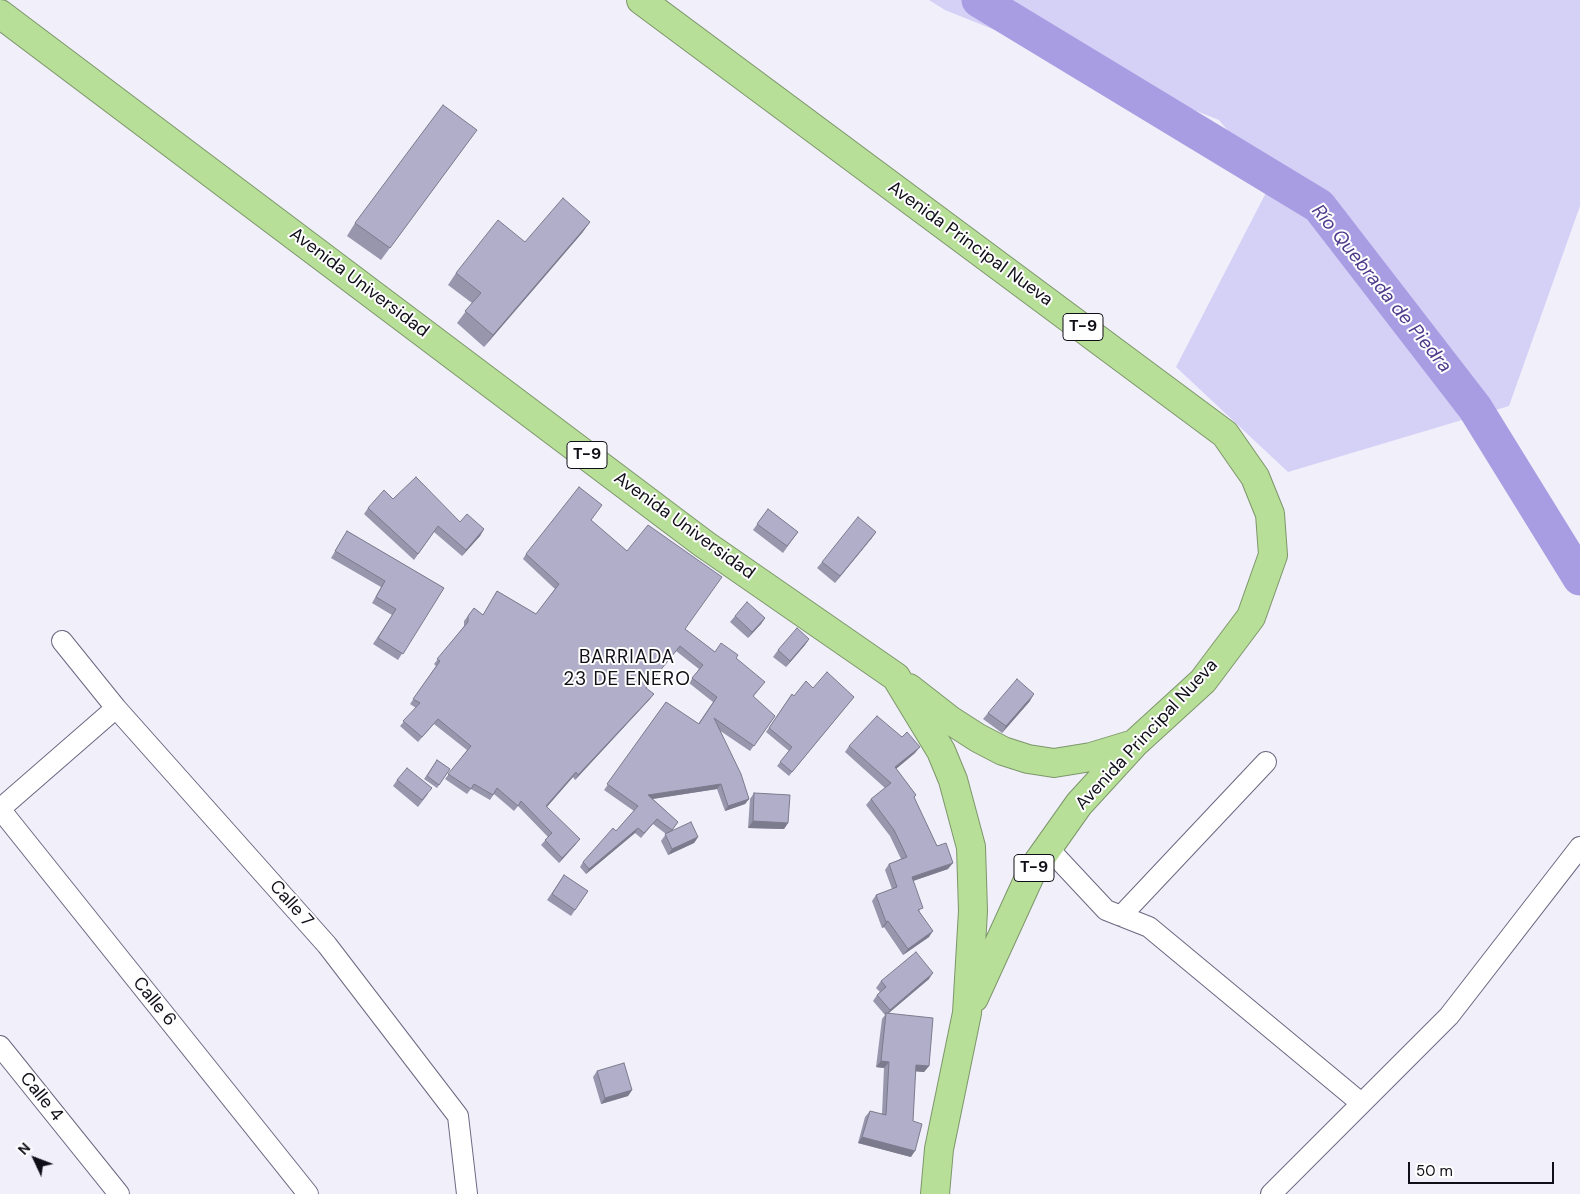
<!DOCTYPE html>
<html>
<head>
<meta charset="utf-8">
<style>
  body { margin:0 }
  #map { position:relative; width:1580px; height:1194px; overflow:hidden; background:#f0effa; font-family:"DM Sans",sans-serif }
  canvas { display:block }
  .north { position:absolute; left:10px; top:1134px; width:50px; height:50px; -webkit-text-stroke:4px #fefefe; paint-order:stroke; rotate:313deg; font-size:14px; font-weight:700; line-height:20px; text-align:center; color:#100f18 }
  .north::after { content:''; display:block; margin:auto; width:18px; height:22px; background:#100f18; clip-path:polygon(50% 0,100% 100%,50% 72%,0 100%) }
  .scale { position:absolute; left:1408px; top:1162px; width:146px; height:22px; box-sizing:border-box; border:2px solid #100f18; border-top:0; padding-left:6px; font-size:15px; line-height:18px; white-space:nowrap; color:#100f18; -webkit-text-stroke:4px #fefefe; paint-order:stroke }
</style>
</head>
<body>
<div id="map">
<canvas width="1580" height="1194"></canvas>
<div class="north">N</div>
<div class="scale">50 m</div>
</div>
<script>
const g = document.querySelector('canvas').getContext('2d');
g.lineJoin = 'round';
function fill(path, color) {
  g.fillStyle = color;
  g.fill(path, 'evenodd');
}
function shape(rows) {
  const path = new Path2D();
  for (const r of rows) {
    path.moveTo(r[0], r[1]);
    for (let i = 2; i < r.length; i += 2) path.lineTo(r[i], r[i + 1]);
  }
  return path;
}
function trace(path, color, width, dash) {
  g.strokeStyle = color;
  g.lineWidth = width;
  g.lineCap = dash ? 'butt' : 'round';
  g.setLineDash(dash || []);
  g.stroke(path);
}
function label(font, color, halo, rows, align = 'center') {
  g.font = font + ' "DM Sans",sans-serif';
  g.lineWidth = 4;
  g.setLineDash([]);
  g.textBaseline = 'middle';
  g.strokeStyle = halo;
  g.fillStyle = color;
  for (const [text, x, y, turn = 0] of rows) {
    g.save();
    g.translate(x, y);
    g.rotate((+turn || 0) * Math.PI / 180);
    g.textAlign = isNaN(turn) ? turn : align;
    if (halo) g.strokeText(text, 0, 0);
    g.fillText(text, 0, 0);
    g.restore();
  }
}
const green = shape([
  [929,0,1580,0,1580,206,1509,406,1288,472,1176,367,1271,183,1219,120,945,10]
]);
const river = shape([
  [979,0,1319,206,1475,408,1580,578]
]);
const street = shape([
  [62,641,116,708,327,945,458,1116,467,1194],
  [0,809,308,1194],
  [0,809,116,708],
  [1048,848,1106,910,1149,927,1361,1103],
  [1121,916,1266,762],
  [0,1046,119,1194],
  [1271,1194,1449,1016,1580,847]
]);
const highway = shape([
  [641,0,1225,434,1255,477,1270,514,1273,555,1251,617,1203,681,1134,744,1079,804,1033,869,974,998],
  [0,14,704,544,896,677,941,751,953,780,971,847,973,911,967,1013,939,1149,935,1194],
  [909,688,950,720,978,738,1003,751,1028,759,1054,763,1091,757,1134,744]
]);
const wall = shape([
  [468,142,381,260,347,236,355,223],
  [590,222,582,233,484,347,457,323,472,303,448,285,456,273,525,242],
  [393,499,460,522,484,529,480,536,462,556,434,532,414,560,364,514,368,508],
  [768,509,798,532,783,553,753,530],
  [591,520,685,629,715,652,736,658,761,687,753,697,775,716,750,751,719,730,749,799,745,804,725,811,717,789,653,799,678,822,671,832,698,837,694,843,668,855,661,841,666,834,653,824,641,838,635,833,586,874,580,867,583,862,616,831,634,811,604,790,666,702,698,724,713,702,689,683,699,669,676,651,646,688,650,699,575,780,573,777,547,807,576,844,559,863,541,845,548,837,518,806,514,811,494,794,490,800,471,789,467,794,445,779,467,750,434,724,418,742,400,726,416,708,410,704,436,666,434,664,464,626,464,621,474,608,483,615,497,591,536,614,555,589,523,559,526,554],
  [347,531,444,588,398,660,373,644,392,615,372,603,381,587,331,558],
  [876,532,835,583,817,568,822,562],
  [735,616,765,618,761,624,748,638,730,622],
  [809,639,805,645,786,667,773,657,778,650],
  [813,688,854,697,789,776,777,766,789,751,766,732,792,694,794,696],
  [1030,701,1002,733,983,719,988,713],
  [849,746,915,753,896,769,916,795,914,798,948,869,913,881,920,913,929,937,903,955,884,927,882,928,872,901,876,895,892,889,885,870,889,864,901,859,890,836,866,805,871,799,885,788,845,752],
  [437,760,450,769,437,788,424,779],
  [397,780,428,794,418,807,393,786],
  [754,793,788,823,784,829,748,828,750,799],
  [564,875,588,891,571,916,547,900],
  [929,979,889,1013,929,1066,924,1072,915,1071,911,1157,858,1143,865,1117,870,1111,882,1114,884,1068,876,1067,882,1019,885,1015,873,1001,877,995,880,992,876,988,881,981],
  [597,1071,632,1090,628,1096,601,1104,593,1077]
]);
const shadedWall = shape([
  [590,222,582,233,484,347,493,335],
  [484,529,480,536,462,556,466,550],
  [876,532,872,538,835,583,840,576],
  [765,618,761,624,748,638,752,632],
  [809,639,805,645,786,667,790,661],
  [654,694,650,699,575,780,578,775],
  [1034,694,1030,701,1002,733,1006,726],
  [920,747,915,753,891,773,895,767],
  [576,772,573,777,543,811,546,806],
  [721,784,717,789,645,800,648,795],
  [749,799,745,804,725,811,728,806],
  [753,821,788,823,784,829,748,828],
  [638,828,635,833,586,874,589,869],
  [698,837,694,843,668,855,672,849],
  [580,839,576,844,559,863,562,858],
  [953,863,948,869,907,883,912,877],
  [888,921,884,927,882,928,886,922],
  [933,931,929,937,903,955,908,949],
  [933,973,929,979,885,1016,890,1010],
  [881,1061,889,1062,884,1068,876,1067],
  [916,1065,929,1066,924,1072,911,1071],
  [632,1090,628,1096,601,1104,605,1098],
  [862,1137,915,1151,911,1157,858,1143]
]);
const building = shape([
  [443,105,477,130,390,248,355,223,443,105],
  [563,198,590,222,493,335,465,311,481,293,456,273,498,220,525,242,563,198],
  [416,477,460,522,467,514,484,529,466,550,438,526,418,554,368,508,384,490,393,499,416,477],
  [579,487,602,505,591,520,627,551,648,525,722,577,685,629,715,652,721,643,738,655,736,658,765,682,753,696,775,716,754,746,714,718,741,774,749,799,728,806,721,784,648,795,678,822,672,830,657,819,644,833,638,828,589,869,583,862,613,828,616,831,638,806,607,784,666,702,699,724,717,697,692,678,703,665,680,646,646,688,654,694,578,775,576,772,546,806,580,839,562,858,545,840,552,833,521,801,518,806,497,788,493,795,474,784,471,789,448,774,471,746,438,719,422,737,403,721,420,703,413,699,440,661,437,659,468,622,468,616,474,608,483,615,497,591,536,614,559,584,526,554,579,487],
  [768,509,798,532,787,546,757,524,768,509],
  [858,517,876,532,840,576,822,562,858,517],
  [347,531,444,588,403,654,378,638,396,609,376,597,385,581,335,551,347,531],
  [747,602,765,618,752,632,735,616,747,602],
  [797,628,809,639,790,661,778,650,797,628],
  [827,672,854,697,792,772,780,762,792,747,769,728,792,694,794,696,806,681,813,688,827,672],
  [1017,679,1034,694,1006,726,988,713,1017,679],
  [877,716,902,737,907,732,920,747,895,767,916,795,914,797,937,846,946,843,953,863,912,877,923,908,918,910,933,931,908,949,888,921,886,922,876,895,897,887,889,864,907,857,894,830,871,799,891,783,849,746,877,716],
  [437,760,450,769,439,785,427,776,437,760],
  [407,768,432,788,422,800,397,780,407,768],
  [754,793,790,795,788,823,753,821,754,793],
  [691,822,698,837,672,849,665,834,691,822],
  [564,875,588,891,575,910,552,894,564,875],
  [916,952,933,973,890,1010,877,995,886,987,881,981,916,952],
  [886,1013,933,1018,929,1066,916,1065,913,1121,922,1124,915,1151,862,1137,870,1111,886,1115,889,1062,881,1061,886,1013],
  [624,1063,632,1090,605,1098,597,1071,624,1063]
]);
const shields = [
  [1083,327,40],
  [587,455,40],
  [1034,868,40]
];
const shieldNames = [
  ["T-9",1083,327],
  ["T-9",587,455],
  ["T-9",1034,868]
];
const streetNames = [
  ["Avenida Principal Nueva",970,244,36],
  ["Avenida Universidad",359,283,37],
  ["Avenida Universidad",684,526,36],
  ["Avenida Principal Nueva",1147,735,-47],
  ["Calle 7",291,904,48],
  ["Calle 6",154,1002,51],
  ["Calle 4",41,1097,51]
];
const waterNames = [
  ["Río Quebrada de Piedra",1381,289,51]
];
const neighbourhoodNames = [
  ["BARRIADA",627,658],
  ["23 DE ENERO",627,680]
];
fill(green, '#d5d0f6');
trace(river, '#a89de2', 35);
trace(street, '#6b6880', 22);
trace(highway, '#7d966b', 30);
trace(street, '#fff', 20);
trace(highway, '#b8df97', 28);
fill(wall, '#9896ad');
fill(shadedWall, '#7c7a8d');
fill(building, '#b1aec9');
trace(building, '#7c7a8d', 1);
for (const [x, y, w] of shields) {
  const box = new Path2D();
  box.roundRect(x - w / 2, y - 13.5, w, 27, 4);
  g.fillStyle = '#fefefe';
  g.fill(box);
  trace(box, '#100f18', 1);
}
label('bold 16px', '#100f18', null, shieldNames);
label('18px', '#100f18', '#fefefe', streetNames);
label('italic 19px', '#4e3a8b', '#fefefe', waterNames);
g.letterSpacing = '1px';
label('19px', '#100f18', '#fefefe', neighbourhoodNames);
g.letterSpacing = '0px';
</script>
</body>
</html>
